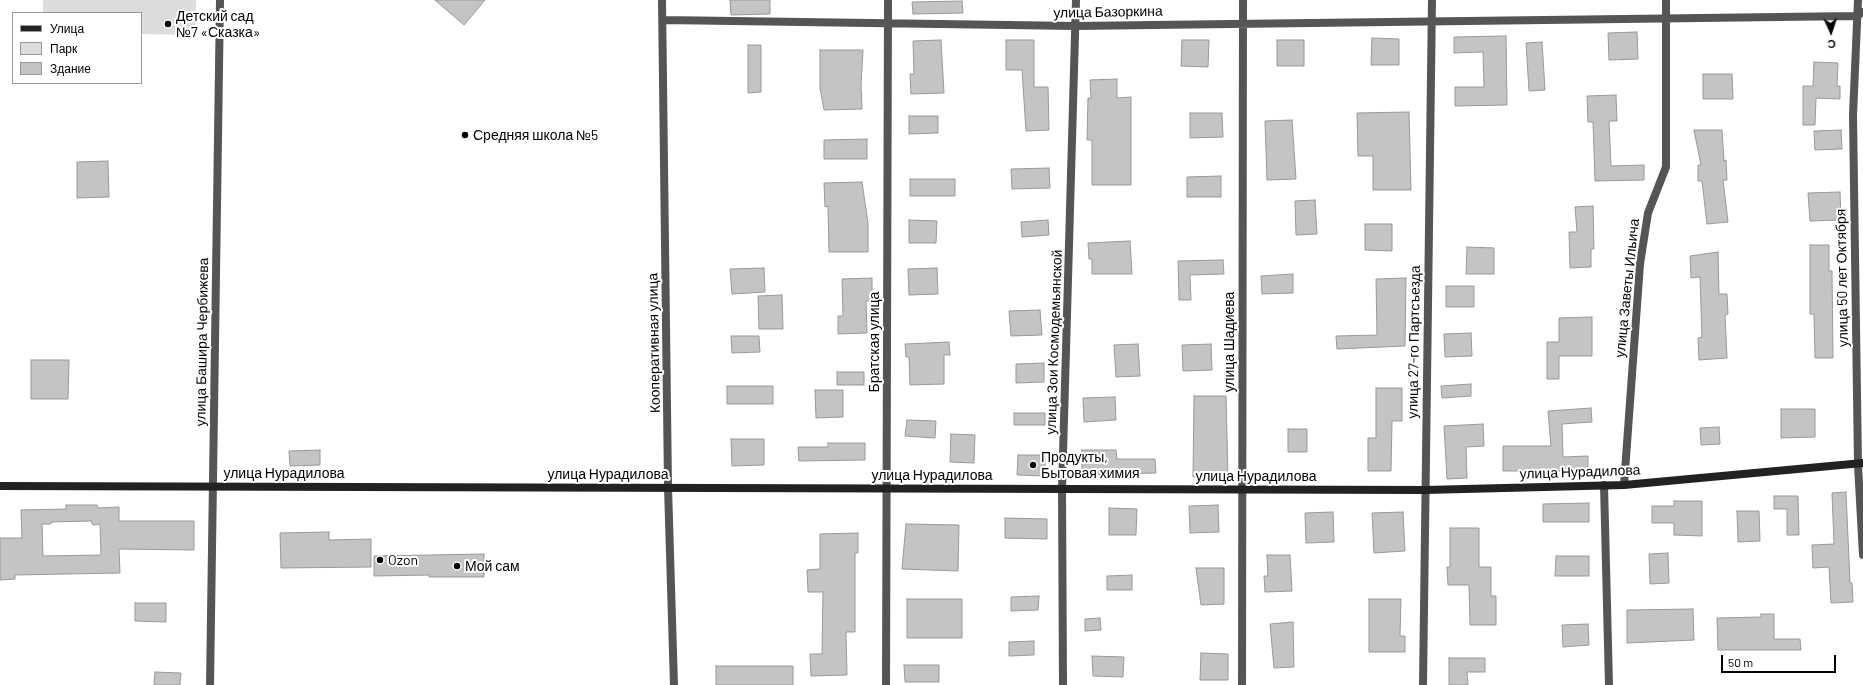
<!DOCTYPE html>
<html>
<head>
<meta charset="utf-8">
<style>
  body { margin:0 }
  #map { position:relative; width:1863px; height:685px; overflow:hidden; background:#fff; font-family:Barlow,sans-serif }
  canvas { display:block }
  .legend { position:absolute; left:12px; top:12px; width:130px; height:72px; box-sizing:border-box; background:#fff; border:1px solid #999; margin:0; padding:5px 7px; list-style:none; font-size:12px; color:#000 }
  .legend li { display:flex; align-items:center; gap:8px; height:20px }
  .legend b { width:20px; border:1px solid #999 }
  .north { position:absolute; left:1811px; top:12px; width:40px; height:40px; -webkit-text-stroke:3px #fff; paint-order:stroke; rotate:177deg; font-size:11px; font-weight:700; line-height:16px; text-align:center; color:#000 }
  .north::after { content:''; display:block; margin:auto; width:14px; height:18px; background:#000; clip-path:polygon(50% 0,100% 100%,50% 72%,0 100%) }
  .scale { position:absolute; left:1721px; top:655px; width:115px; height:18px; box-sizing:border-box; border:2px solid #000; border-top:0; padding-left:5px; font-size:12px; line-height:14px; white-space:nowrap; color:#000; -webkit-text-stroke:3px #fff; paint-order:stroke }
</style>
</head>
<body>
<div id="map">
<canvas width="1863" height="685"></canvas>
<ul class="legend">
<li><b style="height:5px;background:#222"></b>Улица</li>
<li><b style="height:11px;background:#dcdcdc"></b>Парк</li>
<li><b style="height:11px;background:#c4c4c4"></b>Здание</li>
</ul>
<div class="north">С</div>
<div class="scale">50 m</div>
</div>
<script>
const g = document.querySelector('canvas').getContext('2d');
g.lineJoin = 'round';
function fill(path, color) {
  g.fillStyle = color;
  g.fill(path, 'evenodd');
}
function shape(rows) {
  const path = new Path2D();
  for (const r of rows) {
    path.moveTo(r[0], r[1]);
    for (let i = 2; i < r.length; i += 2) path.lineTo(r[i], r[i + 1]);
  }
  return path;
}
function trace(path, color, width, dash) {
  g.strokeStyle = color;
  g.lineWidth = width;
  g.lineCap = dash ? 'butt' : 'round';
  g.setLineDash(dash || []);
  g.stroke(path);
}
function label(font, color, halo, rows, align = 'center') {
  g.font = font + ' Barlow,sans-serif';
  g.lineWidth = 4;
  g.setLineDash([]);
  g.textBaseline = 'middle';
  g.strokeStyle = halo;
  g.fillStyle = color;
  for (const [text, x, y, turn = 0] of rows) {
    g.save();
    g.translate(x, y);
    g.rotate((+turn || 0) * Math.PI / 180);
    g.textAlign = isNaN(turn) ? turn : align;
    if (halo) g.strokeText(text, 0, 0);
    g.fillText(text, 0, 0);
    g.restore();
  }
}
const green = shape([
  [43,0,196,0,195,35,141,34,141,13,43,13]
]);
const building = shape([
  [435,0,485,0,464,25,435,0],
  [730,0,770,0,770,14,731,15,730,0],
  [962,1,963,13,913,14,912,2,962,1],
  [1637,32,1638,59,1609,60,1608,33,1637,32],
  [1506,36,1507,105,1455,106,1455,87,1484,87,1483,52,1454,53,1454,37,1506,36],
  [1372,38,1399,39,1399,65,1371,65,1372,38],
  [941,40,944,93,911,94,910,74,914,74,913,41,941,40],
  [1006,40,1034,40,1034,87,1048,87,1049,130,1026,131,1022,70,1006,70,1006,40],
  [1182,40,1209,40,1208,67,1181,66,1182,40],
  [1277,40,1304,40,1304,66,1277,66,1277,40],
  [1542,42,1545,90,1529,91,1526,43,1542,42],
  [748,45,761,45,761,92,748,93,748,45],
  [820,50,863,50,861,85,862,109,824,110,820,88,820,50],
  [1814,62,1838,63,1837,86,1840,86,1840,99,1816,98,1815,125,1803,125,1803,86,1813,86,1814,62],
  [1703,74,1732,74,1733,99,1703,99,1703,74],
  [1117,79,1117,98,1131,97,1131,185,1092,185,1092,140,1087,140,1088,98,1091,98,1090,80,1117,79],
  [1616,95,1617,121,1609,121,1611,166,1644,165,1644,180,1595,181,1593,122,1588,122,1587,96,1616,95],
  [1409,112,1411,190,1373,190,1373,156,1358,156,1357,113,1409,112],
  [1190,113,1222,113,1223,137,1190,138,1190,113],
  [909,116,938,116,938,133,909,134,909,116],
  [1292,120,1296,179,1267,180,1265,121,1292,120],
  [1694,130,1722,130,1724,161,1726,160,1727,180,1723,180,1728,222,1707,224,1702,181,1698,181,1698,165,1701,165,1694,130],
  [1841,130,1842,149,1815,150,1814,131,1841,130],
  [867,139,867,159,824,159,824,140,867,139],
  [108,161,109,197,77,198,77,162,108,161],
  [1049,168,1050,188,1012,189,1011,169,1049,168],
  [1221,176,1221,197,1187,197,1187,177,1221,176],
  [910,179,955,179,955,196,910,196,910,179],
  [862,182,868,223,868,252,829,252,828,206,825,207,824,183,862,182],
  [1840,192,1841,220,1810,221,1808,193,1840,192],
  [1315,200,1317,234,1296,235,1295,201,1315,200],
  [1593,206,1594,249,1591,249,1591,267,1570,268,1569,232,1577,232,1575,207,1593,206],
  [909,220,937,221,936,243,909,243,909,220],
  [1048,220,1049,235,1022,237,1021,222,1048,220],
  [1365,224,1392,224,1392,251,1365,250,1365,224],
  [1130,241,1132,274,1092,274,1092,259,1089,259,1088,243,1130,241],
  [1810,245,1829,245,1829,271,1832,271,1833,358,1815,358,1814,314,1810,314,1810,245],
  [1467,247,1494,248,1494,274,1466,274,1467,247],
  [1718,252,1719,294,1727,294,1728,314,1725,315,1727,358,1699,360,1698,338,1702,337,1700,277,1691,278,1690,256,1718,252],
  [1223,260,1224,274,1190,275,1191,300,1179,300,1178,261,1223,260],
  [764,268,765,292,732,294,730,269,764,268],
  [937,268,938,294,909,295,908,269,937,268],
  [1293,274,1293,293,1262,294,1261,276,1293,274],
  [872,278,872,301,866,301,867,333,838,334,838,316,843,316,842,279,872,278],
  [1406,278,1405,346,1337,349,1336,336,1377,335,1376,279,1406,278],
  [1446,286,1474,286,1474,307,1446,307,1446,286],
  [782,295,783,329,759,329,758,296,782,295],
  [1040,310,1042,335,1011,336,1009,311,1040,310],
  [1592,317,1592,356,1559,356,1559,379,1547,379,1547,342,1559,342,1559,318,1592,317],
  [1471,333,1472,356,1445,357,1444,334,1471,333],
  [731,336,759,336,760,352,732,353,731,336],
  [949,342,950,355,944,355,944,384,910,385,909,357,906,357,905,344,949,342],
  [1138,344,1140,376,1116,377,1114,345,1138,344],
  [1211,344,1212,370,1183,371,1182,345,1211,344],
  [31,360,69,360,68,399,31,399,31,360],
  [1044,363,1044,382,1016,383,1016,364,1044,363],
  [837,372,864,372,864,385,837,385,837,372],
  [1471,384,1471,396,1442,398,1441,386,1471,384],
  [727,386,773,386,773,404,727,404,727,386],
  [1376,388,1402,388,1402,421,1392,421,1391,471,1368,471,1368,438,1376,438,1376,388],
  [815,390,843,390,843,417,816,418,815,390],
  [1194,396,1226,396,1228,477,1193,477,1194,396],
  [1115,397,1116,420,1084,422,1083,398,1115,397],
  [1591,408,1592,422,1562,424,1563,457,1588,456,1588,471,1503,471,1503,446,1551,446,1548,411,1591,408],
  [1781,409,1815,409,1815,437,1781,438,1781,409],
  [1014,413,1045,413,1045,425,1014,425,1014,413],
  [907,420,936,421,935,438,905,436,907,420],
  [1483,424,1484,446,1466,447,1467,478,1447,479,1444,426,1483,424],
  [1719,427,1720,444,1701,445,1700,428,1719,427],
  [1288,429,1307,429,1307,452,1288,452,1288,429],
  [951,434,975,435,974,463,950,462,951,434],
  [731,439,764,439,764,465,732,466,731,439],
  [828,443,865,443,865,460,799,461,798,447,828,447,828,443],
  [320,450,320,465,290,466,289,451,320,450],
  [1082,450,1116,450,1117,459,1155,459,1156,473,1082,475,1082,450],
  [1018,455,1045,455,1045,476,1017,475,1018,455],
  [1846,492,1850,583,1852,583,1853,602,1831,603,1829,567,1813,568,1812,545,1834,544,1832,493,1846,492],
  [1774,496,1798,496,1799,535,1787,535,1787,509,1774,509,1774,496],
  [1674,501,1702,501,1702,536,1674,535,1674,523,1652,523,1652,506,1674,506,1674,501],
  [1589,503,1589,522,1543,522,1543,504,1589,503],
  [66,505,97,505,98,508,119,507,119,521,194,521,194,550,119,549,120,573,15,575,15,579,0,580,0,538,22,538,21,510,66,509,66,505],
  [91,521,93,525,100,524,101,555,43,556,42,524,51,524,51,522,91,521],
  [1218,505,1219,532,1190,533,1189,506,1218,505],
  [1109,508,1137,509,1136,535,1109,535,1109,508],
  [1737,511,1759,511,1760,541,1738,542,1737,511],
  [1333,512,1334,542,1306,543,1305,513,1333,512],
  [1403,512,1405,551,1374,553,1372,513,1403,512],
  [1005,518,1047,519,1047,539,1005,538,1005,518],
  [906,524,959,525,958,571,902,569,906,524],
  [1450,528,1479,528,1479,567,1491,567,1491,596,1496,596,1496,625,1470,625,1469,585,1448,585,1447,567,1450,567,1450,528],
  [329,532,329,540,371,539,371,567,281,568,280,533,329,532],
  [858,533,858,553,855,553,855,632,846,632,847,675,811,676,810,654,822,654,823,592,808,592,807,570,820,569,820,534,858,533],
  [1668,553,1669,583,1650,584,1649,554,1668,553],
  [484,554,484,577,429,577,429,575,374,576,374,556,484,554],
  [1267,555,1290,555,1292,591,1265,592,1264,576,1268,576,1267,555],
  [1556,556,1589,556,1589,576,1555,576,1556,556],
  [1196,568,1224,568,1224,604,1201,605,1196,568],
  [1132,575,1132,590,1107,590,1107,576,1132,575],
  [1039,596,1038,610,1011,611,1011,597,1039,596],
  [907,599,962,599,962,638,907,638,907,599],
  [1369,599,1401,599,1400,636,1405,636,1405,652,1369,652,1369,599],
  [135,603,166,603,166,622,135,621,135,603],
  [1693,609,1694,640,1627,643,1627,610,1693,609],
  [1761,614,1774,614,1774,639,1800,639,1801,650,1718,650,1717,618,1761,617,1761,614],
  [1100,618,1101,630,1085,631,1085,619,1100,618],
  [1293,622,1294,667,1274,668,1270,624,1293,622],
  [1588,624,1589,645,1563,647,1562,625,1588,624],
  [1034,641,1034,655,1009,656,1009,642,1034,641],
  [1201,653,1228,654,1228,680,1200,680,1201,653],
  [1092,656,1124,657,1123,677,1093,676,1092,656],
  [1449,658,1485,658,1485,672,1467,672,1468,685,1449,685,1449,658],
  [904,665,939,665,939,682,905,682,904,665],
  [716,666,793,666,793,685,716,685,716,666],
  [155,672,181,673,180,685,154,685,155,672]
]);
const street = shape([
  [662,0,668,487,674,685],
  [1858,0,1853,115,1858,465,1863,555],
  [664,20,1076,26,1857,16,1863,12],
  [1604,485,1609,685],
  [1624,485,1640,264,1648,213,1666,167,1666,0],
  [210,685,220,0],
  [886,685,888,0],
  [1063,685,1062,489,1076,0],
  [1242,685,1243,0],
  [1423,685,1432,0]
]);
const secondary = shape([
  [0,486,1425,490,1624,485,1863,463]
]);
const markers = [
  [168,24,4,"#000"],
  [465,135,4,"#000"],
  [1033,465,4,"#000"],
  [380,560,4,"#000"],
  [457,566,4,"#000"]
];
const streetNames = [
  ["улица Базоркина",1108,12,-1],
  ["улица 50 лет Октября",1842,278,-91],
  ["улица Заветы Ильича",1627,288,-84],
  ["улица Башира Чербижева",202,342,-89],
  ["Братская улица",874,342,-90],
  ["улица Зои Космодемьянской",1054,342,-88],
  ["улица Шадиева",1229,342,-90],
  ["улица 27-го Партсъезда",1414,342,-89],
  ["Кооперативная улица",654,343,-91],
  ["улица Нурадилова",1580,472,-2],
  ["улица Нурадилова",284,473],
  ["улица Нурадилова",608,474],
  ["улица Нурадилова",932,475],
  ["улица Нурадилова",1256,476]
];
const poiNames = [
  ["Детский сад",176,16],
  ["№7 «Сказка»",176,32],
  ["Средняя школа №5",473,135],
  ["Продукты,",1041,457],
  ["Бытовая химия",1041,473],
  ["Ozon",388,560],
  ["Мой сам",465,566]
];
fill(green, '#dcdcdc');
fill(building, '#c4c4c4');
trace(building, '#999', 1);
trace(street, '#555', 8);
trace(secondary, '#222', 8);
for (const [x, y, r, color] of markers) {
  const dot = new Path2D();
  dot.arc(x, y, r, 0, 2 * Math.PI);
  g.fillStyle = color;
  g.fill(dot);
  trace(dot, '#fff', 1.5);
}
label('14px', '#000', '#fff', streetNames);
label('14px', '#000', '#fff', poiNames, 'left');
</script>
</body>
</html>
